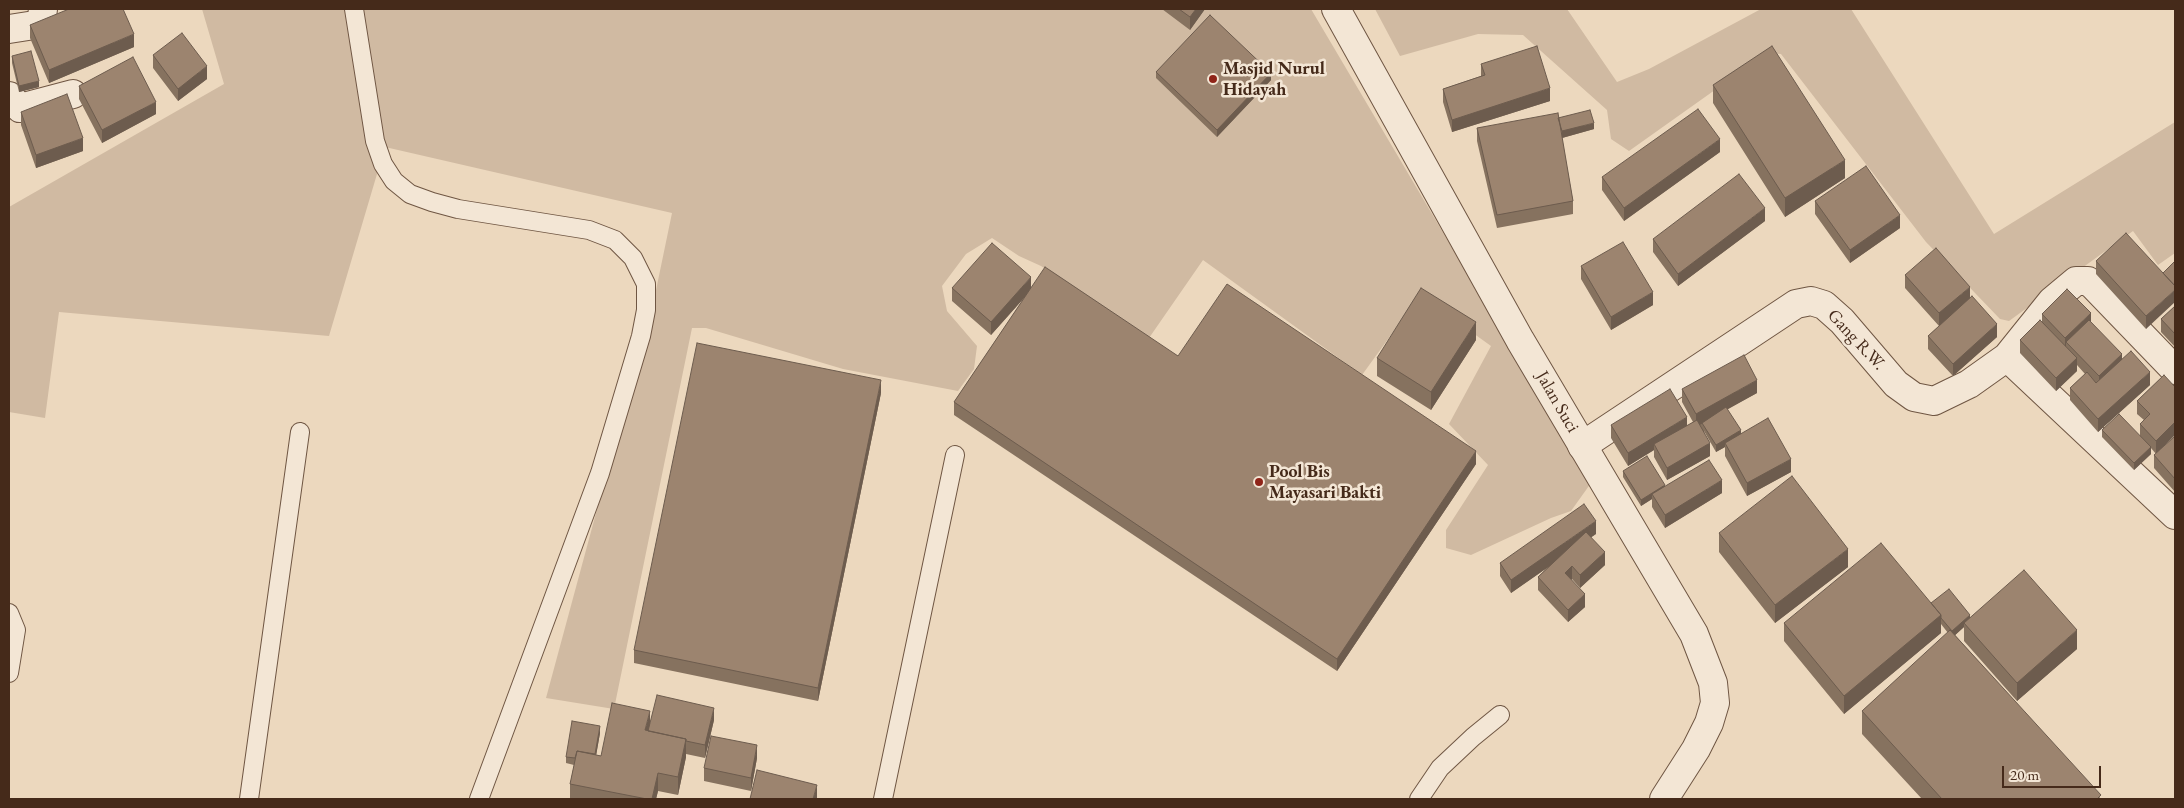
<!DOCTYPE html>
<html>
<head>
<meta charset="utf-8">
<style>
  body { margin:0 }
  #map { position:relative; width:2184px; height:808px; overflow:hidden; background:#ecd8be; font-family:"EB Garamond",serif }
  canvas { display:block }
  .frame { position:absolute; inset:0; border:10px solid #452a1a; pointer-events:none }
  .scale { position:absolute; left:2002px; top:766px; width:99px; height:22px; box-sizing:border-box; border:2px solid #452a1a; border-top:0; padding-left:6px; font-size:15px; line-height:18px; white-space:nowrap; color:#452a1a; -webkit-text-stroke:4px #f3e6d5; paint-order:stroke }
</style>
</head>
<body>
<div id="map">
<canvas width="2184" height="808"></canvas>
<div class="frame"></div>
<div class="scale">20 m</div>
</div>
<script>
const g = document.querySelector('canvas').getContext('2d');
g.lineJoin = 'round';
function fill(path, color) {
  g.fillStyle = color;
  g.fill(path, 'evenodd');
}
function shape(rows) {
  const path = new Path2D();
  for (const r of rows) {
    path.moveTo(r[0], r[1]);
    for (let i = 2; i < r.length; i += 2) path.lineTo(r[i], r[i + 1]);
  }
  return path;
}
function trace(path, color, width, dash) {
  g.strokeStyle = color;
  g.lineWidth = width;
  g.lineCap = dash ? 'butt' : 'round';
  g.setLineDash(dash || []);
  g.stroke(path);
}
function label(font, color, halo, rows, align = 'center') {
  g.font = font + ' "EB Garamond",serif';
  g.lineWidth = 5;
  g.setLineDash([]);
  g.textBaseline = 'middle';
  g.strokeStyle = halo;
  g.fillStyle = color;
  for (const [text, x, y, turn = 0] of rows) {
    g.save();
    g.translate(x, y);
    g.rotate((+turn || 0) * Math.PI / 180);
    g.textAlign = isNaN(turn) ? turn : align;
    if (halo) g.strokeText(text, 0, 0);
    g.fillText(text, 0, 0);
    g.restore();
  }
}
const green = shape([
  [202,9,1311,9,1591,483,1571,511,1551,518,1471,555,1446,548,1446,530,1488,465,1449,424,1491,346,1420,295,1362,375,1203,260,1149,338,1041,266,1019,256,992,238,966,254,942,286,947,311,977,346,974,369,958,391,843,369,706,328,692,328,614,709,546,698,655,295,672,213,385,147,329,336,59,312,45,418,9,412,9,207,224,84],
  [1375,9,1567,9,1617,82,1649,69,1761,9,1851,9,1994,234,2175,122,2175,253,2158,265,2133,231,2009,321,2000,319,1926,242,1781,54,1767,53,1629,151,1611,139,1607,110,1523,35,1478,34,1400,56]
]);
const service = shape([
  [354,9,375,141,383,164,394,181,410,194,432,202,458,209,589,230,615,240,633,258,646,284,646,310,641,336,600,473,479,799],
  [9,613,16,630,9,673],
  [249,799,300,432],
  [883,799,955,455],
  [1419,799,1440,768,1473,737,1500,715]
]);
const minor = shape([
  [9,29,41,24,43,9],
  [9,96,20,108,73,94],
  [2007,357,2175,515],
  [1582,446,1796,304,1811,301,1824,305,1842,321,1896,384,1914,397,1934,401,1969,384,2007,357,2052,301,2076,281,2088,281,2094,286,2175,370]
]);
const tertiary = shape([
  [1336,9,1520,340,1694,634,1713,683,1715,703,1709,723,1696,749,1664,799]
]);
const wall = shape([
  [1162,9,1205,9,1190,30],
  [30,25,134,47,49,83,30,38],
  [153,55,207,79,178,101,153,68],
  [12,56,39,87,19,92,12,63],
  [1481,64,1550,101,1452,132,1443,102,1443,89,1481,76],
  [1156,72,1271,80,1217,137,1156,78],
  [1713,85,1845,178,1785,217,1713,103],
  [79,86,156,114,102,143,79,99],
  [21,112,83,151,36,168,21,125],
  [1559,118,1594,129,1562,138,1573,201,1573,214,1497,228,1477,141,1477,128],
  [1720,152,1624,221,1602,190,1602,177],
  [1815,201,1900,228,1850,263,1815,214],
  [1765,221,1678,286,1653,252,1653,239],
  [2096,261,2163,273,2146,329,2096,274],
  [1581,266,1653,305,1611,330,1581,279],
  [1905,275,1970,298,1997,337,1953,376,1928,349,1928,336,1939,326,1905,288],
  [952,288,1031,288,1178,356,1476,464,1337,671,954,415,954,402,1025,297,991,335,952,301],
  [2175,306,2175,347,2161,332,2161,319],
  [2042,314,2091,322,2122,360,2150,385,2098,432,2070,400,2070,388,2085,374,2077,365,2077,371,2056,391,2020,353,2020,340,2042,321],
  [1476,340,1431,410,1377,376,1377,358],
  [2164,375,2159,451,2175,436,2175,492,2154,468,2154,455,2156,454,2151,448,2151,454,2134,470,2102,437,2102,430,2140,436,2140,424,2144,420,2137,414,2137,401],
  [1682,389,1757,393,1727,409,1741,434,1791,472,1747,496,1725,456,1725,447,1716,452,1704,431,1710,456,1667,480,1654,457,1654,450,1628,466,1611,438,1611,425,1687,426,1693,422,1682,402],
  [881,393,818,701,634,663,634,650],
  [1623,471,1665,487,1722,493,1665,528,1652,507,1652,499,1641,506,1623,477],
  [1719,533,1848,567,1775,623,1719,552],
  [1596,534,1591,537,1605,565,1580,588,1572,579,1571,580,1585,607,1568,622,1538,590,1538,577,1548,567,1511,593,1500,576,1500,563],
  [1931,603,1970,617,2077,649,2017,701,1964,641,1964,627,1955,635,2101,799,1922,799,1862,734,1862,711,1948,633,1941,624,1941,633,1844,714,1784,641,1784,623],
  [714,720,705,758,686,754,686,757,678,795,658,791,656,799,570,799,570,784,574,765,566,763,566,757,600,733,596,755,601,756,650,725],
  [757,758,751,791,704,781,704,768]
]);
const shadedWall = shape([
  [1196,9,1205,9,1190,30,1190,17],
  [134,34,134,47,49,83,49,70],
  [207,66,207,79,178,101,178,89],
  [1271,73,1271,80,1217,137,1217,130],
  [39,81,39,87,19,92,19,86],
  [1550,88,1550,101,1452,132,1452,120],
  [156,102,156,114,102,143,102,130],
  [1594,123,1594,129,1562,138,1562,131],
  [83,138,83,151,36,168,36,155],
  [1720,139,1720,152,1624,221,1624,208],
  [1845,160,1845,178,1785,217,1785,198],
  [1765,208,1765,221,1678,286,1678,274],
  [1900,215,1900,228,1850,263,1850,250],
  [1031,277,1031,290,991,335,991,322],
  [1970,287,1970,300,1939,326,1939,313],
  [2175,290,2175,302,2146,329,2146,316],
  [1653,292,1653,305,1611,330,1611,317],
  [2091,313,2091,325,2066,342,2066,350,2065,351,2065,338],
  [1476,322,1476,340,1431,410,1431,392],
  [1997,324,1997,337,1953,376,1953,364],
  [2122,354,2122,366,2099,389,2099,376],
  [2077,358,2077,371,2056,391,2056,378],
  [2150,372,2150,385,2098,432,2098,419],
  [881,380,881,393,818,701,818,688],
  [1757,380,1757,393,1696,427,1696,414],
  [1687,417,1687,430,1654,444,1654,450,1628,466,1628,453],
  [2175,422,2175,435,2156,454,2156,441],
  [1741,430,1741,437,1725,443,1725,447,1716,452,1716,445],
  [1710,443,1710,456,1667,480,1667,468],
  [2151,447,2151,454,2134,470,2134,463],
  [1476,451,1476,464,1337,671,1337,659],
  [1791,459,1791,472,1747,496,1747,483],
  [1722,480,1722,493,1665,528,1665,515],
  [1665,485,1665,491,1652,494,1652,499,1641,506,1641,500],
  [1596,521,1596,534,1511,593,1511,580],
  [1848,549,1848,567,1775,623,1775,605],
  [1605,552,1605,565,1580,588,1580,575],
  [1572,566,1572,579,1565,585,1565,573],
  [1585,594,1585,607,1568,622,1568,610],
  [1941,615,1941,633,1844,714,1844,696],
  [1970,615,1970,622,1964,623,1964,627,1952,638,1952,631],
  [2077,630,2077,649,2017,701,2017,683],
  [714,708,714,720,705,758,705,745],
  [650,711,650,729,649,732,645,730],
  [600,726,600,733,594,768,594,762],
  [686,739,686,757,678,795,678,777],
  [757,745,757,758,751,791,751,778],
  [658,773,658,791,656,799,652,799],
  [817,785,817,799,813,799]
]);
const building = shape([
  [69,9,123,9,134,34,49,70,30,25,69,9],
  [1179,9,1196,9,1190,17,1179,9],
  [1210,15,1271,73,1217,130,1156,72,1210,15],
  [182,33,207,66,178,89,153,55,182,33],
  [1537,46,1550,88,1452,120,1443,89,1485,75,1481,64,1537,46],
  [1772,46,1845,160,1785,198,1713,85,1772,46],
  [31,51,39,81,19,86,12,56,31,51],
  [133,57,156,102,102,130,79,86,133,57],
  [67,94,83,138,36,155,21,112,67,94],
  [1698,109,1720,139,1624,208,1602,177,1698,109],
  [1590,110,1594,123,1562,131,1558,118,1590,110],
  [1558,113,1573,201,1497,215,1477,128,1558,113],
  [1866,166,1900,215,1850,250,1815,201,1866,166],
  [1739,174,1765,208,1678,274,1653,239,1739,174],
  [2126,233,2175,286,2175,290,2146,316,2096,261,2126,233],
  [1623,242,1653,292,1611,317,1581,266,1623,242],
  [992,243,1031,277,991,322,952,288,992,243],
  [1936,248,1970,287,1939,313,1905,275,1936,248],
  [2175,261,2175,286,2163,273,2175,261],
  [1045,267,1178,356,1227,284,1476,451,1337,659,954,402,1045,267],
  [1421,288,1476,322,1431,392,1377,358,1421,288],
  [2067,289,2091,313,2065,338,2042,314,2067,289],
  [1972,296,1997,324,1953,364,1928,336,1972,296],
  [2175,306,2175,334,2161,319,2175,306],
  [2040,320,2077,358,2056,378,2020,340,2040,320],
  [2089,320,2122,354,2099,376,2066,342,2089,320],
  [697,343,881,380,818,688,634,650,697,343],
  [2131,351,2150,372,2098,419,2070,388,2087,372,2096,383,2131,351],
  [1744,355,1757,380,1696,414,1682,389,1744,355],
  [2164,375,2175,387,2175,422,2156,441,2140,424,2150,414,2137,401,2164,375],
  [1670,389,1687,417,1628,453,1611,425,1670,389],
  [1726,407,1741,430,1716,445,1702,423,1726,407],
  [2119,414,2151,447,2134,463,2102,430,2119,414],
  [1768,418,1791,459,1747,483,1725,443,1768,418],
  [1697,420,1710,443,1667,468,1654,444,1697,420],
  [2175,436,2175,479,2154,455,2175,436],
  [1647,456,1665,485,1641,500,1623,471,1647,456],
  [1709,460,1722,480,1665,515,1652,494,1709,460],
  [1792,476,1848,549,1775,605,1719,533,1792,476],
  [1584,504,1596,521,1511,580,1500,563,1584,504],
  [1586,532,1605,552,1580,575,1572,566,1565,573,1585,594,1568,610,1538,577,1586,532],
  [1881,543,1941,615,1844,696,1784,623,1881,543],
  [2024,570,2077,630,2017,683,1964,623,2024,570],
  [1949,589,1970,615,1952,631,1941,618,1941,615,1931,603,1949,589],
  [1950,630,2101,795,2097,799,1942,799,1862,711,1950,630],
  [657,695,714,708,705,745,686,741,686,739,648,731,657,695],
  [612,703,650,711,645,730,686,739,678,777,658,773,652,799,647,799,570,784,577,751,601,756,612,703],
  [572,721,600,726,595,754,577,751,575,758,566,757,572,721],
  [711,736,757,745,751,778,704,768,711,736],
  [757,770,817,785,813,799,750,799,757,770]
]);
const markers = [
  [1213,79,5,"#8f2418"],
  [1259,482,5,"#8f2418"]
];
const poiNames = [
  ["Masjid Nurul",1223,69],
  ["Hidayah",1223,90],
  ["Pool Bis",1269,472],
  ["Mayasari Bakti",1269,493]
];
const streetNames = [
  ["Gang R.W.",1856,340,47],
  ["Jalan Suci",1557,402,60]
];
fill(green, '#d0baa2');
trace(service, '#6f5643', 20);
trace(minor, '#6f5643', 30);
trace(tertiary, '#6f5643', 30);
trace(service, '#f3e6d5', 18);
trace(minor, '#f3e6d5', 28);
trace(tertiary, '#f3e6d5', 28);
fill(wall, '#86725f');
fill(shadedWall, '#6d5c4e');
fill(building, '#9c846f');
trace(building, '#6d5c4e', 1);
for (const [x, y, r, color] of markers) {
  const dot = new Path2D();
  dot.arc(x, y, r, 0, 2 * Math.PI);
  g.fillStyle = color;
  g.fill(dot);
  trace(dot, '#f3e6d5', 2);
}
label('bold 18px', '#452a1a', '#f3e6d5', poiNames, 'left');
label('18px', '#452a1a', '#f3e6d5', streetNames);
</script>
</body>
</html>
